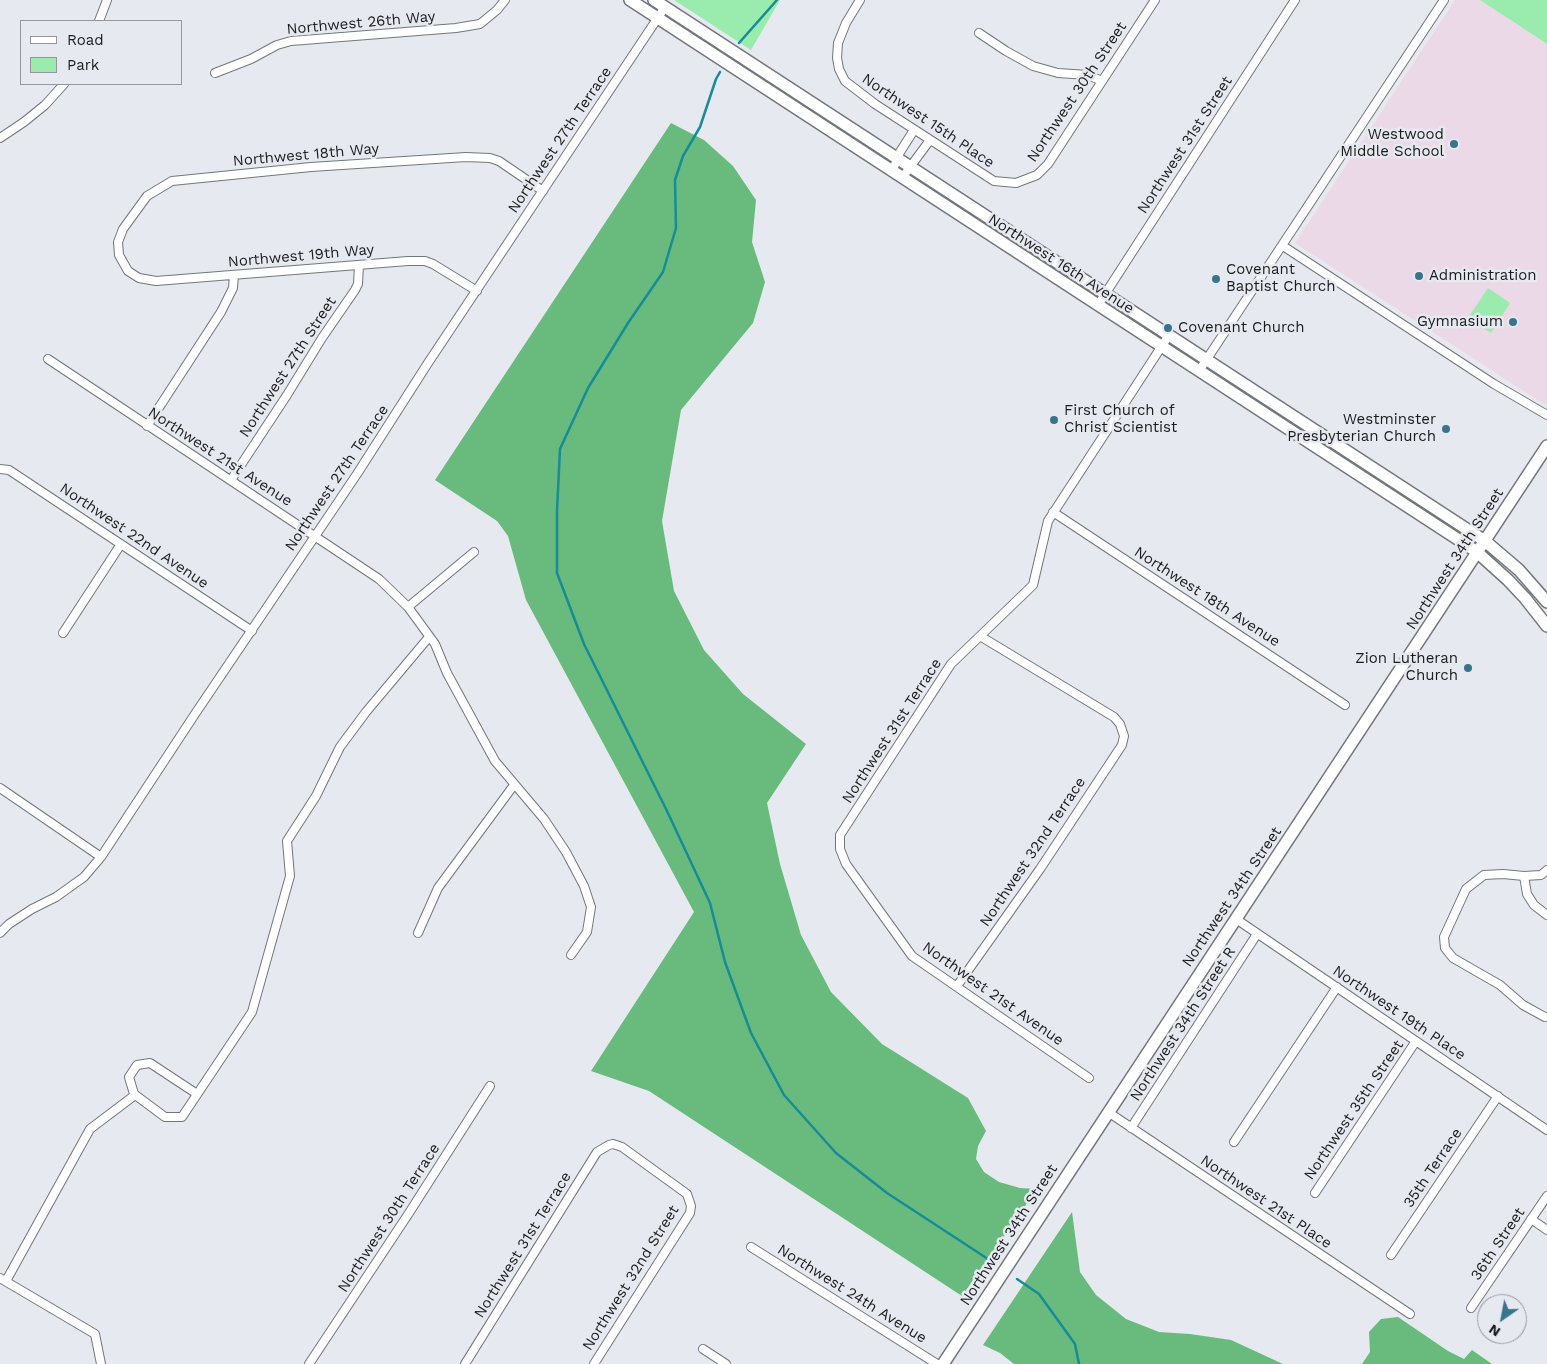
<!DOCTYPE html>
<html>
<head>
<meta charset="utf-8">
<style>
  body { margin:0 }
  #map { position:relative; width:1547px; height:1364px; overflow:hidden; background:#e6e9ef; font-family:"Work Sans",sans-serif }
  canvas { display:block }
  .legend { position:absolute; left:20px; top:20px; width:162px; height:65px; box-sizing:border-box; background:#e6e9ef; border:1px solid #95979b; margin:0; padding:6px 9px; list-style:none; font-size:15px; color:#1b1c1e }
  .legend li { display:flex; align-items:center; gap:10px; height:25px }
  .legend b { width:25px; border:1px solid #95979b }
  .north { position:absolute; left:1477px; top:1294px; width:50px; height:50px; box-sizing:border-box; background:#e6e9ef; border:1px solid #95979b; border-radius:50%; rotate:213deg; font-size:14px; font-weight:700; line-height:20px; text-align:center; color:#1b1c1e }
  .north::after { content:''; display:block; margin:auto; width:18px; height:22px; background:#38748b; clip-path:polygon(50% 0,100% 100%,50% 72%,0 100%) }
</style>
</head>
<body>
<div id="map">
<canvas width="1547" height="1364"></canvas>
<ul class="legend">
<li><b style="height:6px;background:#fff"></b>Road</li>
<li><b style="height:14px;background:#99ecad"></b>Park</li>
</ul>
<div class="north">N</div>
</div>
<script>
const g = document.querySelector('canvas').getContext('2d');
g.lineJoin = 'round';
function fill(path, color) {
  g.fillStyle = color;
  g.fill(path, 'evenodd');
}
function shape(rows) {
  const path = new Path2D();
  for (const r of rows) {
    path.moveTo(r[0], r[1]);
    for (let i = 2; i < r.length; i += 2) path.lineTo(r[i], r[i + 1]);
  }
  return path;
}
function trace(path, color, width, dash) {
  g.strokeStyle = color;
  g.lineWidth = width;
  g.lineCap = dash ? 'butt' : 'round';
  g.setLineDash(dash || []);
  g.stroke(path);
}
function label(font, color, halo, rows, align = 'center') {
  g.font = font + ' "Work Sans",sans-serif';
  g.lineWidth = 5;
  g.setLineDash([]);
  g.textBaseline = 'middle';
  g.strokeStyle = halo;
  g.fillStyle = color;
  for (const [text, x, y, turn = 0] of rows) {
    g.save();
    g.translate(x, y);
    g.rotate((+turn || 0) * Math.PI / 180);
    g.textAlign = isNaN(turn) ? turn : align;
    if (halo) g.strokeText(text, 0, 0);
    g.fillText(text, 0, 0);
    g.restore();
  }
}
const education = shape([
  [1455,0,1480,0,1547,44,1547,406,1295,243]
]);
const green = shape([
  [674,0,780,0,751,50],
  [1480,0,1547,0,1547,44],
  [1488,288,1510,303,1491,333,1468,318]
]);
const forest = shape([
  [671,123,704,140,733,166,756,200,752,242,765,282,753,323,681,410,662,521,674,591,704,650,743,694,806,744,767,803,780,864,801,935,831,992,882,1044,968,1098,986,1131,978,1146,976,1159,984,1172,999,1182,1020,1188,1037,1189,962,1296,649,1091,591,1071,694,912,526,600,508,536,497,521,435,480],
  [1072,1212,1080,1272,1096,1295,1126,1319,1159,1332,1190,1334,1231,1340,1283,1364,1014,1364,1000,1353,983,1345],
  [1398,1317,1448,1351,1464,1359,1472,1350,1492,1364,1362,1364,1370,1352,1369,1332,1381,1319]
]);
const stream = shape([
  [739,43,777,0],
  [720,72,716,79,700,127,683,156,675,180,676,228,663,272,628,323,588,388,560,449,557,511,557,573,584,644,667,811,710,903,725,962,751,1033,784,1095,836,1153,887,1193,991,1261],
  [1017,1279,1039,1294,1075,1344,1079,1364]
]);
const street = shape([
  [860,0,846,23,838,43,837,58,839,69,845,81,875,104,994,181,1016,183,1037,175,1048,164,1155,0],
  [99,21,107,0],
  [979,33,1006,51,1033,66,1058,73,1088,75,1102,81],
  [215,73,251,59,277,45,291,41,456,28,480,24,497,10,505,0],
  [0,138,24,122,45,105,64,84],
  [892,172,900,152,914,130],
  [902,178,930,140],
  [1283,246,1494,384,1547,415],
  [477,291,433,264,425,261,408,261,156,281,139,278,128,271,119,255,118,242,123,229,147,196,172,181,311,167,466,157,490,158,499,161,543,191],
  [1098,305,1295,0],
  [48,359,361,567,379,579,408,607,435,644,447,673,495,761,544,819,566,852,584,886,591,907,587,932,571,955],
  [1199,371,1444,0],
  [147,426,221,312,233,288,234,275],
  [0,469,9,470,252,631],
  [231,480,287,395,322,338,355,290,358,284,359,265],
  [1053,512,1345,705],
  [408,607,474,552],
  [63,633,121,544],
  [0,788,101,857],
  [1524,876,1527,894,1534,905,1547,915],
  [1236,919,1547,1130],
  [0,933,9,924,32,909,56,897,84,877,101,857,195,714,357,474,428,363,665,7],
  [418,933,438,888,514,785],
  [957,986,1040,869,1122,745,1124,736,1120,724,1114,717,980,636],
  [1545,1017,1523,1005,1500,985,1453,958,1445,948,1444,937,1466,889,1484,875,1503,874,1524,876,1541,875,1547,870],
  [1089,1078,912,956,846,864,840,849,840,835,951,664,1033,585,1048,521,1169,335],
  [197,1094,150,1063,137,1065,129,1077,134,1094,165,1117,182,1117,252,1012,290,876,287,841,316,796,340,747,366,712,429,637],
  [1108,1112,1410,1314],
  [1131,1128,1257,934],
  [1234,1142,1337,987],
  [1315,1193,1416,1041],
  [1531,1219,1547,1230],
  [751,1247,937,1364],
  [1391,1255,1498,1096],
  [0,1278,95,1334,101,1364],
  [6,1281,90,1129,135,1095],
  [1471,1308,1547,1196],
  [703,1349,726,1364],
  [309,1364,409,1213,490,1086],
  [465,1364,597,1152,609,1145,613,1144,622,1147,687,1194,691,1206,690,1213,594,1364]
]);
const secondary = shape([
  [630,0,1459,540,1477,552,1508,580,1525,598,1547,626],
  [654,0,1485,541,1519,570,1547,602],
  [943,1364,1547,446]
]);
const markers = [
  [1454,144,5,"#38748b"],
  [1419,276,5,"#38748b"],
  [1216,279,5,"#38748b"],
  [1513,322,5,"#38748b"],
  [1168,328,5,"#38748b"],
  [1054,420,5,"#38748b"],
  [1446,429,5,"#38748b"],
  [1468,668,5,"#38748b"]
];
const streetNames = [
  ["Northwest 26th Way",361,23,-5],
  ["Northwest 30th Street",1077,92,-56],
  ["Northwest 15th Place",928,121,34],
  ["Northwest 27th Terrace",560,140,-56],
  ["Northwest 31st Street",1185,145,-57],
  ["Northwest 18th Way",306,155,-5],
  ["Northwest 19th Way",301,256,-5],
  ["Northwest 16th Avenue",1061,264,33],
  ["Northwest 27th Street",288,367,-57],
  ["Northwest 21st Avenue",220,457,33],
  ["Northwest 27th Terrace",337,478,-56],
  ["Northwest 22nd Avenue",134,536,34],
  ["Northwest 34th Street",1455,559,-57],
  ["Northwest 18th Avenue",1207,597,33],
  ["Northwest 31st Terrace",892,731,-57],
  ["Northwest 32nd Terrace",1033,852,-56],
  ["Northwest 34th Street",1232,897,-56],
  ["Northwest 21st Avenue",993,994,35],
  ["Northwest 19th Place",1399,1013,34],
  ["Northwest 34th Street R",1183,1024,-57],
  ["Northwest 35th Street",1354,1110,-56],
  ["35th Terrace",1433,1168,-56],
  ["Northwest 21st Place",1266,1202,34],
  ["Northwest 30th Terrace",389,1218,-57],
  ["Northwest 34th Street",1009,1235,-57],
  ["36th Street",1498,1244,-56],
  ["Northwest 31st Terrace",523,1245,-58],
  ["Northwest 32nd Street",631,1278,-58],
  ["Northwest 24th Avenue",852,1294,32]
];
const poiNames = [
  ["Westwood",1444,135],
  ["Middle School",1444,152],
  ["Covenant",1226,270,"left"],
  ["Baptist Church",1226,287,"left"],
  ["Administration",1429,276,"left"],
  ["Gymnasium",1503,322],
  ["Covenant Church",1178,328,"left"],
  ["First Church of",1064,411,"left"],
  ["Christ Scientist",1064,428,"left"],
  ["Westminster",1436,420],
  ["Presbyterian Church",1436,437],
  ["Zion Lutheran",1458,659],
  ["Church",1458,676]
];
fill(education, '#ecd9e8');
fill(green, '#99ecad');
fill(forest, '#68bb7d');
trace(stream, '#178c98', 2.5);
trace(street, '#73777c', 10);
trace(secondary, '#73777c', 14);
trace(street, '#fff', 8);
trace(secondary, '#fff', 11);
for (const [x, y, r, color] of markers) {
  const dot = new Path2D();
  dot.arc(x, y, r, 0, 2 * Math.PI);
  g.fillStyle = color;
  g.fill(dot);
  trace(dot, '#e6e9ef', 2);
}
label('15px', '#1b1c1e', '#e6e9ef', streetNames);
label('15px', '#1b1c1e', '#e6e9ef', poiNames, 'right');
</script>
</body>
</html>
